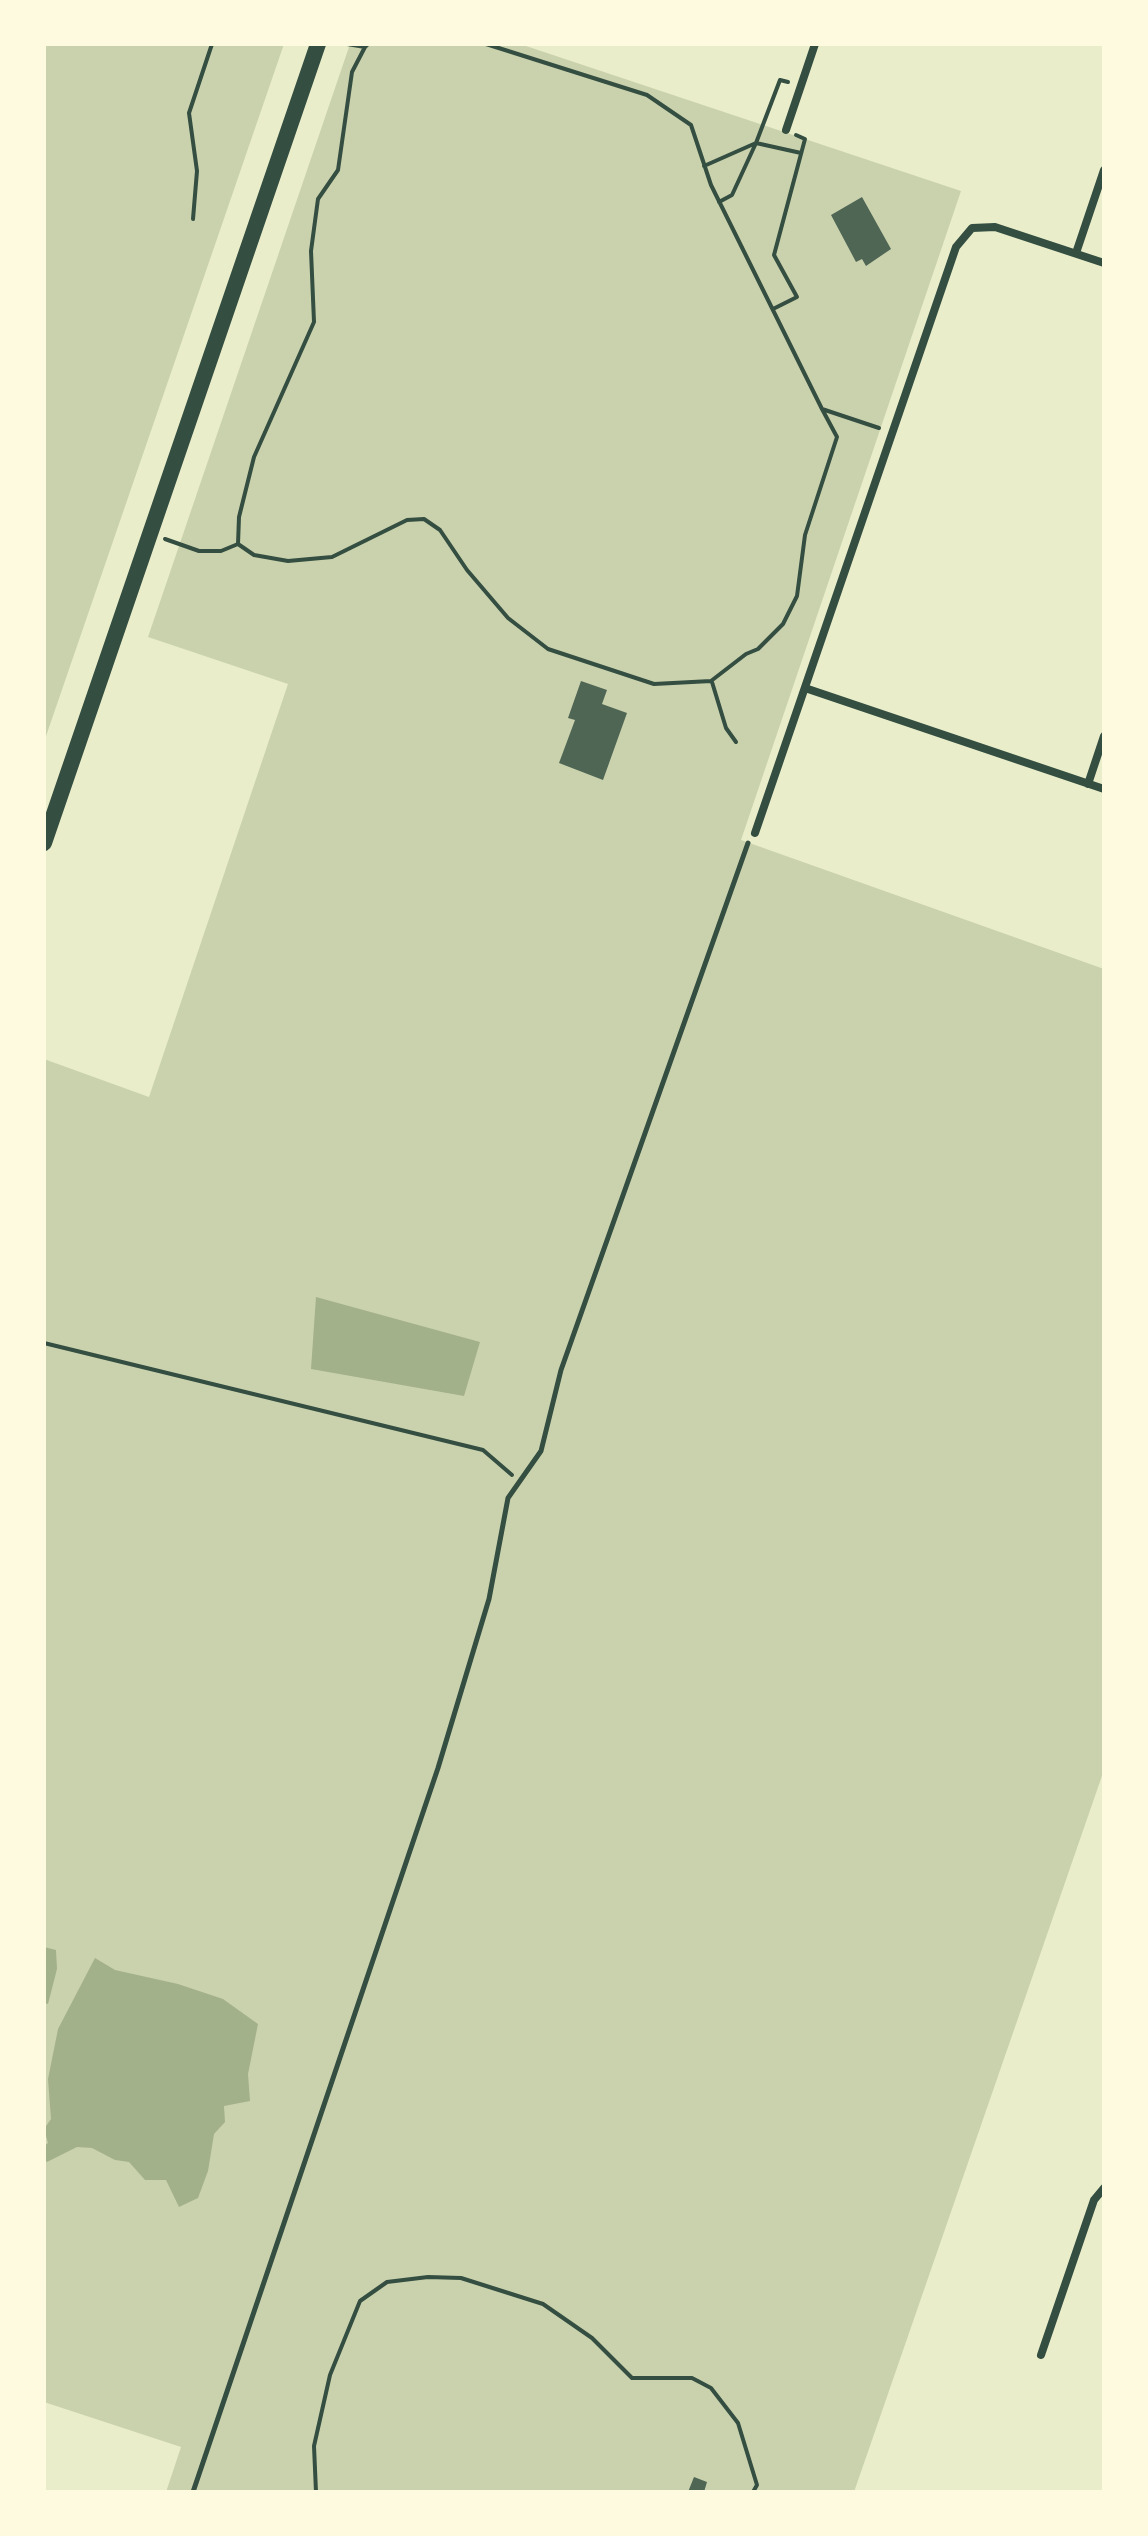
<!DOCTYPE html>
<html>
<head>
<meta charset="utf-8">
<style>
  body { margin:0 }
  #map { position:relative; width:1148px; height:2536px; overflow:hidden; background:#e9edc9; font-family:"Nunito Sans",sans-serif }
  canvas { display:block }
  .frame { position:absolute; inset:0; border:46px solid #fefae0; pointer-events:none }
</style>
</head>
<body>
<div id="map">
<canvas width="1148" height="2536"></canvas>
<div class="frame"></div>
</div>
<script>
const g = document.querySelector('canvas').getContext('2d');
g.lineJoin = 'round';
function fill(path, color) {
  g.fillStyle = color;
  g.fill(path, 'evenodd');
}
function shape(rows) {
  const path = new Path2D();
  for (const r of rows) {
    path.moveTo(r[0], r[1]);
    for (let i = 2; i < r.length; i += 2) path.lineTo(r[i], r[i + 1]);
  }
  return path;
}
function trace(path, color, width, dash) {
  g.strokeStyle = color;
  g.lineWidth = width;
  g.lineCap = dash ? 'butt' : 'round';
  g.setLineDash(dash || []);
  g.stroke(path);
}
const green = shape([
  [44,44,284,44,44,742],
  [350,44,520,44,961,191,741,840,1104,969,1104,1770,854,2492,166,2492,181,2447,44,2402,44,1059,149,1097,288,684,148,637]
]);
const water = shape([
  [316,1297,480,1342,464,1396,311,1369],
  [44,1947,56,1950,57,1969,48,2004,44,2003],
  [95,1958,115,1970,178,1984,223,1999,258,2024,248,2074,250,2101,224,2106,225,2122,214,2134,208,2171,198,2198,179,2207,166,2180,145,2180,129,2162,115,2160,92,2148,77,2147,47,2162,44,2159,44,2146,48,2143,44,2129,51,2119,48,2079,58,2029]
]);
const building = shape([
  [862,197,891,249,866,266,862,259,856,262,831,215],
  [581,681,607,690,602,704,627,713,603,780,559,763,575,720,568,718],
  [694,2477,707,2482,704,2492,688,2492]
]);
const path = shape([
  [347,44,365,47,368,44],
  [486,44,647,95,691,125,711,185,822,409,879,428],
  [704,166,756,143,780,80,788,82],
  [719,202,732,195,756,143,801,153],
  [193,219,197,171,189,113,212,44],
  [773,309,797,297,774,255,805,139,796,135],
  [165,539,199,551,221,551,238,544,239,517,254,457,314,322,311,251,318,199,338,170,352,72,365,47],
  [238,544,254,555,288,561,332,557,407,520,424,519,440,530,467,570,508,618,548,649,654,684,711,681,746,654,758,649,783,624,797,596,805,535,837,437,822,409],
  [712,682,726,728,736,742],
  [44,1343,483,1450,512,1475],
  [316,2492,314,2446,330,2375,360,2301,387,2282,428,2277,461,2278,543,2304,592,2338,632,2378,692,2378,711,2388,738,2423,757,2485,753,2492]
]);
const service = shape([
  [193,2492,438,1768,489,1599,508,1498,541,1451,561,1370,748,843]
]);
const minor = shape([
  [786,130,815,44],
  [1076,253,1104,170],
  [805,688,1104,789],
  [1088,784,1104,736],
  [755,833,956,247,972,228,995,227,1104,263],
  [1041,2355,1094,2200,1104,2188]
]);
const primary = shape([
  [44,843,318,44]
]);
fill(green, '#cad2ad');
fill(water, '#a3b18a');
fill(building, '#4f6655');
trace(path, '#344e41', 4);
trace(service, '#344e41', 5);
trace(minor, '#344e41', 8);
trace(primary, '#344e41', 16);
</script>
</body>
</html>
